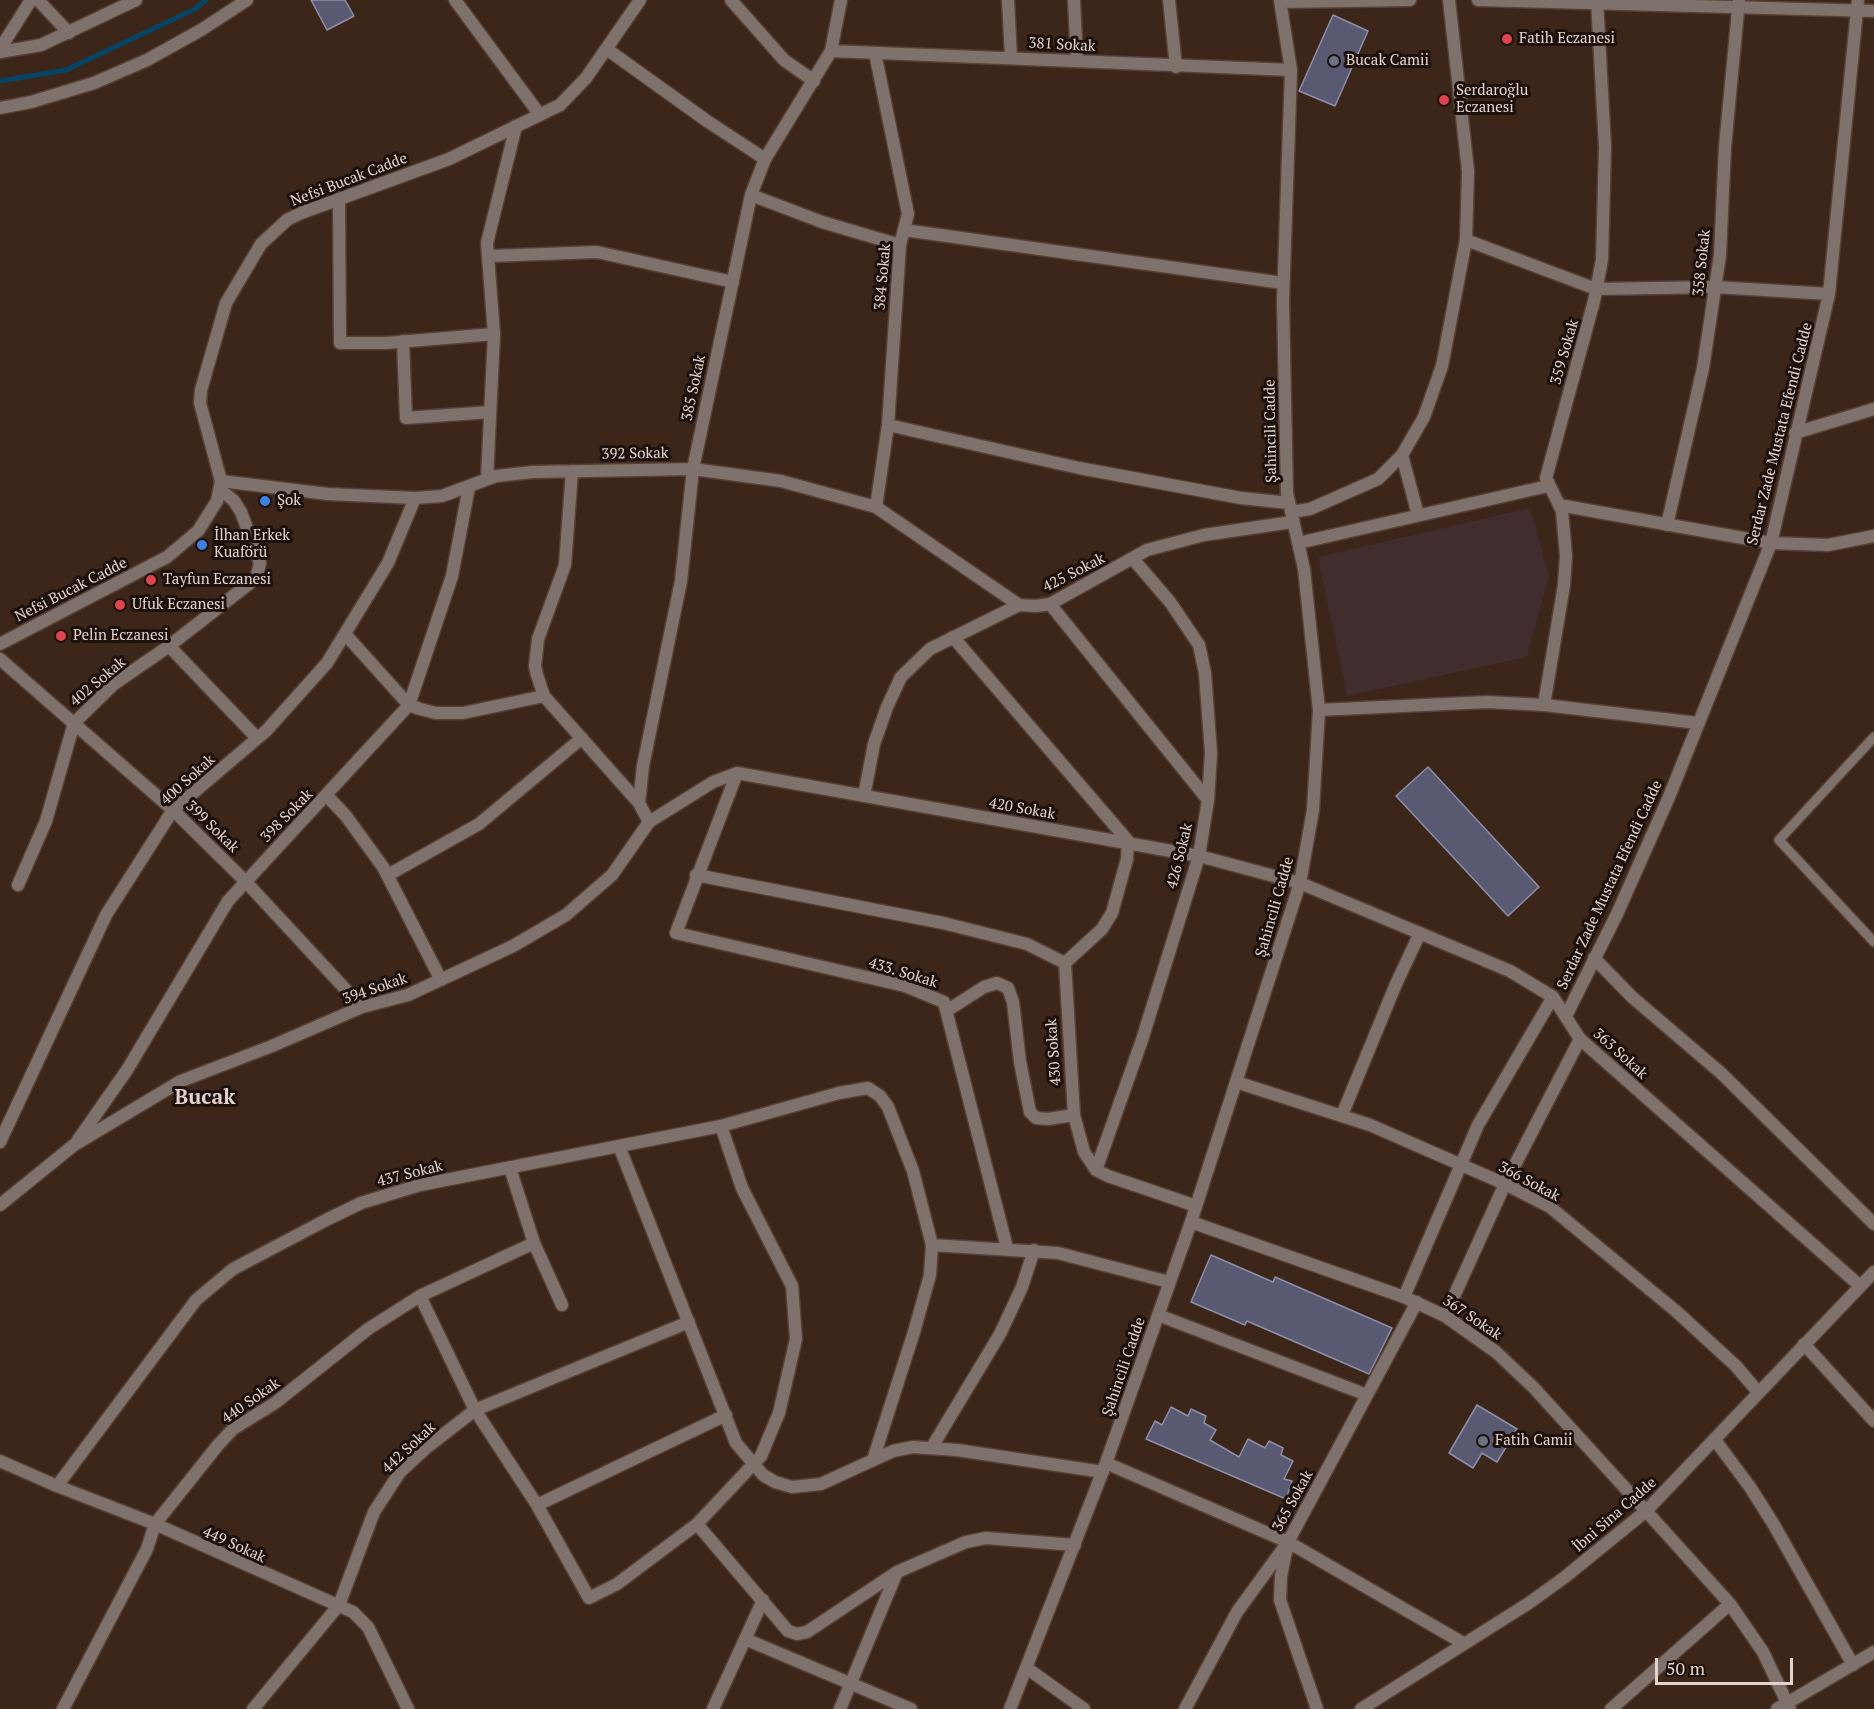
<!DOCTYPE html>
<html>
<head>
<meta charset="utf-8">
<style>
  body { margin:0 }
  #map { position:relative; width:1874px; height:1709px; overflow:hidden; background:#3c2519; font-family:"PT Serif",serif }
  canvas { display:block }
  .scale { position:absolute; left:1655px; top:1658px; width:138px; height:27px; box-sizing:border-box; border:3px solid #e3d3cc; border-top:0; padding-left:8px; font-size:18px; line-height:21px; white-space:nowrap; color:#e3d3cc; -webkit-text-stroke:4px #1c110c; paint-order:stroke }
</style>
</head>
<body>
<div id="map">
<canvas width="1874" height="1709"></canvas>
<div class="scale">50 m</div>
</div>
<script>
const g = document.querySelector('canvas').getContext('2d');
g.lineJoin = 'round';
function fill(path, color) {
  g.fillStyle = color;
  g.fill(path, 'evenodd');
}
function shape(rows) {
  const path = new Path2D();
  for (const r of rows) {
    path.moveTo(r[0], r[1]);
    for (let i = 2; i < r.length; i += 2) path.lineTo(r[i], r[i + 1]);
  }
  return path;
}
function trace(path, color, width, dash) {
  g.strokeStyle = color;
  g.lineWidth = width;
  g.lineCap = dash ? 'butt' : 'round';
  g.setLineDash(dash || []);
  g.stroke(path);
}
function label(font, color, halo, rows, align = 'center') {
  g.font = font + ' "PT Serif",serif';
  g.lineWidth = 6;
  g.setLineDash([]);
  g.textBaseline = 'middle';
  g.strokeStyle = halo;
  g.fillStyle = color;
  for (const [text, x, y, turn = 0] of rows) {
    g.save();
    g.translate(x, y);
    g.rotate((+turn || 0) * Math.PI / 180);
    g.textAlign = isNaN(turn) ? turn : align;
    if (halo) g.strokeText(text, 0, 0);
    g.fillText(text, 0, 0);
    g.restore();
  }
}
const commercial = shape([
  [1530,508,1549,576,1527,657,1347,696,1318,557]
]);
const stream = shape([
  [0,81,66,70,195,9,206,0]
]);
const building = shape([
  [311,0,345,0,354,16,327,30,311,0],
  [1333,15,1368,31,1335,106,1299,91,1333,15],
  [1428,767,1539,887,1508,916,1396,796,1428,767],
  [1211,1255,1273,1282,1275,1277,1392,1328,1369,1374,1247,1321,1245,1325,1191,1302,1211,1255],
  [1477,1405,1517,1429,1497,1462,1482,1453,1473,1468,1449,1453,1477,1405],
  [1171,1407,1188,1416,1191,1409,1206,1416,1204,1423,1216,1430,1210,1440,1239,1457,1248,1439,1265,1448,1269,1441,1283,1448,1281,1455,1293,1461,1284,1479,1292,1481,1286,1499,1146,1439,1155,1421,1162,1425,1171,1407]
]);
const service = shape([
  [1874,737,1779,840,1874,942]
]);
const minor = shape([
  [38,0,69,33],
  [455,0,540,115],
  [731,0,784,60,814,81],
  [1008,0,1011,57],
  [1074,0,1077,61],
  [1169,0,1176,67],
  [0,49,31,0],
  [608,50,707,121,765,159],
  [831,51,1291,70],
  [0,52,41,45,136,0],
  [875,53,908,214,900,245,888,425,876,507],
  [0,108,31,102,94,83,147,60,201,30,247,0],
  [751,195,822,222,900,245],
  [339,199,340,343,386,343,494,334],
  [904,230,1283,283],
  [1466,240,1596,289,1715,287,1829,294],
  [490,256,597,252,733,282],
  [403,341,406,418,490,412],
  [888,425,1079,468,1241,498,1289,503],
  [1795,433,1874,409],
  [1402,455,1418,515],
  [572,471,565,565,538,639,535,666,537,675,544,696,639,803,649,822],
  [487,479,494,334,487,243,516,126],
  [221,481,328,494,415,498,442,496,496,476,533,472,693,469,781,481,876,507,1019,605],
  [1559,505,1771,543,1828,545,1874,536],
  [1667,525,1703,368,1720,255,1725,147,1739,0],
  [1298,543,1548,486],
  [1050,604,1208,800],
  [345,634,409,705,420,709,436,713,463,713,544,696],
  [953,637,1128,841,1127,859,1112,913,1102,929,1065,963,1074,1115,1084,1152,1096,1170,1108,1176,1196,1206],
  [169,646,257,738],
  [0,659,173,810,245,881,362,1007],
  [1544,705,1564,585,1566,556,1562,511,1546,478,1594,301,1602,260,1605,147,1597,0],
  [1319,710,1487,702,1544,705,1698,723],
  [737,773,676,933,905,986,944,1002,1007,1248],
  [327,796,346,816,383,867,441,980],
  [864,796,874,744,887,707,901,677,930,649,1019,605,1036,606,1050,604,1147,550,1204,535,1292,522],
  [639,803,643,766,681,581,693,469,751,195,765,159,831,51,841,0],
  [388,875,479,824,582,738],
  [696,875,943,923,1027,944,1065,963],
  [18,885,46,821,74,723,114,684,169,646,250,583,257,575,260,563,241,512,234,501,220,489],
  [1594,958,1632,997,1721,1073,1874,1224],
  [948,1010,984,987,997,983,1008,988,1013,1002,1020,1062,1030,1112,1036,1118,1048,1119,1074,1115],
  [1566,1016,1617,914,1669,797,1771,543,1829,294,1858,0],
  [1236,1082,1370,1125,1505,1184,1550,1207,1677,1312,1736,1366,1758,1392],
  [1342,1115,1396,984,1420,933],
  [78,1140,127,1070,228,901,409,705,452,576,469,487],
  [0,1142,106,915,173,810,266,731,327,663,388,563,415,498],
  [619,1146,736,1443,763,1475,775,1482,792,1487,821,1484,893,1451,913,1447,957,1450,1103,1472],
  [510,1168,534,1243,562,1305],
  [1096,1170,1142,1040,1199,856,1208,800,1211,753,1205,673,1199,645,1170,602,1133,559],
  [0,1205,74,1145,181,1081,272,1046,362,1007,408,995,513,946,566,915,612,875,649,822,713,782,737,773,1199,856,1300,883,1510,971,1553,997,1580,1039,1859,1285],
  [1191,1222,1404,1297,1445,1316,1496,1352,1534,1388,1646,1511],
  [932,1245,1058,1253,1169,1282],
  [420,1296,475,1410,537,1505,589,1598,617,1584,697,1524,761,1456,779,1413,796,1339,792,1286,742,1188,721,1126],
  [1404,1297,1478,1125,1553,997],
  [1158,1315,1367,1395],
  [1445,1316,1505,1184,1580,1039],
  [1804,1344,1874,1421],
  [1715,1440,1750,1487,1774,1525,1853,1665],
  [932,1447,1000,1334,1022,1287,1034,1250],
  [0,1461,57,1486,155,1524,353,1612,368,1627,408,1709],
  [1106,1463,1288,1542,1463,1643],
  [57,1486,196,1300,233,1269,328,1219,361,1203,420,1185,721,1126,839,1093,868,1088,880,1096,888,1107,913,1171,932,1245,930,1275,914,1332,873,1460],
  [537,1505,726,1415],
  [697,1524,788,1631,797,1634,807,1632,897,1572,966,1542,986,1538,1075,1545],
  [1287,1547,1281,1576,1280,1600,1317,1709],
  [745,1639,911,1709],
  [1028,1669,1084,1709],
  [63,1709,147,1549,155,1524,218,1445,233,1429,275,1403,368,1329,420,1296,534,1243],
  [253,1709,339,1605,374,1512,400,1472,426,1448,475,1410,689,1322],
  [713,1709,763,1600],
  [840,1709,897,1572],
  [1010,1709,1106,1463,1191,1222,1300,883,1313,810,1319,710,1304,569,1287,493],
  [1185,1709,1237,1612,1288,1542,1417,1302],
  [1611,1709,1730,1604],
  [1777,1709,1874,1652]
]);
const tertiary = shape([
  [1280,0,1291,70,1283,301,1287,493],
  [1478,0,1874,11],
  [1281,2,1410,0],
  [1291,512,1310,509,1378,479,1402,455,1424,417,1442,366,1466,240,1468,171,1449,0],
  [0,644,167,557,198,531,217,501,221,481,200,403,201,390,226,303,261,244,287,220,301,213,449,159,560,105,586,78,640,0],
  [1646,1511,1730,1604,1763,1652,1790,1709],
  [1361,1709,1529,1603,1565,1577,1646,1511,1874,1272]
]);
const markers = [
  [1507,39,6,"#e0444e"],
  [1334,61,6,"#6b7280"],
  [1444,100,6,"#e0444e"],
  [265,501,6,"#3f7fe0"],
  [202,545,6,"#3f7fe0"],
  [151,580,6,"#e0444e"],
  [120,605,6,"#e0444e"],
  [61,636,6,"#e0444e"],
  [1483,1441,6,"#6b7280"]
];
const poiNames = [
  ["Fatih Eczanesi",1519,39],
  ["Bucak Camii",1346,61],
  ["Serdaroğlu",1456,91],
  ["Eczanesi",1456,108],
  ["Şok",277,501],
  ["İlhan Erkek",214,536],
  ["Kuaförü",214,553],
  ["Tayfun Eczanesi",163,580],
  ["Ufuk Eczanesi",132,605],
  ["Pelin Eczanesi",73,636],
  ["Fatih Camii",1495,1441]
];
const streetNames = [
  ["381 Sokak",1062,45,3],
  ["Nefsi Bucak Cadde",349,180,-21],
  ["358 Sokak",1702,263,-84],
  ["384 Sokak",883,277,-85],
  ["359 Sokak",1565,352,-74],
  ["385 Sokak",694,388,-78],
  ["Şahincili Cadde",1271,431,-91],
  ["Serdar Zade Mustata Efendi Cadde",1780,434,-76],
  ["392 Sokak",635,454,-1],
  ["425 Sokak",1074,573,-27],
  ["Nefsi Bucak Cadde",71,590,-27],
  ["402 Sokak",98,682,-40],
  ["400 Sokak",188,780,-42],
  ["420 Sokak",1022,809,10],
  ["398 Sokak",287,816,-46],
  ["399 Sokak",212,827,44],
  ["426 Sokak",1180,856,-76],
  ["Serdar Zade Mustata Efendi Cadde",1610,885,-65],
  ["Şahincili Cadde",1275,907,-74],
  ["433. Sokak",903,973,17],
  ["394 Sokak",375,989,-19],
  ["430 Sokak",1054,1052,-94],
  ["363 Sokak",1620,1054,42],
  ["437 Sokak",410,1174,-14],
  ["366 Sokak",1529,1182,28],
  ["367 Sokak",1472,1318,34],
  ["Şahincili Cadde",1124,1367,-71],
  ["440 Sokak",251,1401,-35],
  ["442 Sokak",409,1448,-43],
  ["365 Sokak",1293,1501,-61],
  ["İbni Sina Cadde",1615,1515,-41],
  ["449 Sokak",234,1545,24]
];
const districtNames = [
  ["Bucak",205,1098]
];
fill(commercial, '#412d2e');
trace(stream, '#064466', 5);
fill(building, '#595972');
trace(building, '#8d8eaa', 1.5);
trace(service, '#574136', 12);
trace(minor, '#574136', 15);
trace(tertiary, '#574136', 15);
trace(service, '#7f726c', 9);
trace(minor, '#7f726c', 12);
trace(tertiary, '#7f726c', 12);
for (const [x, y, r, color] of markers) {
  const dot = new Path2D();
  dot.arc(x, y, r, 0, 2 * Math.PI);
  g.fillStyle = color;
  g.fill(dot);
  trace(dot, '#1c110c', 2);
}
label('15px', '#e3d3cc', '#1c110c', poiNames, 'left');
label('15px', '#e3d3cc', '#1c110c', streetNames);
label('bold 21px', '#e3d3cc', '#1c110c', districtNames);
</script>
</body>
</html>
